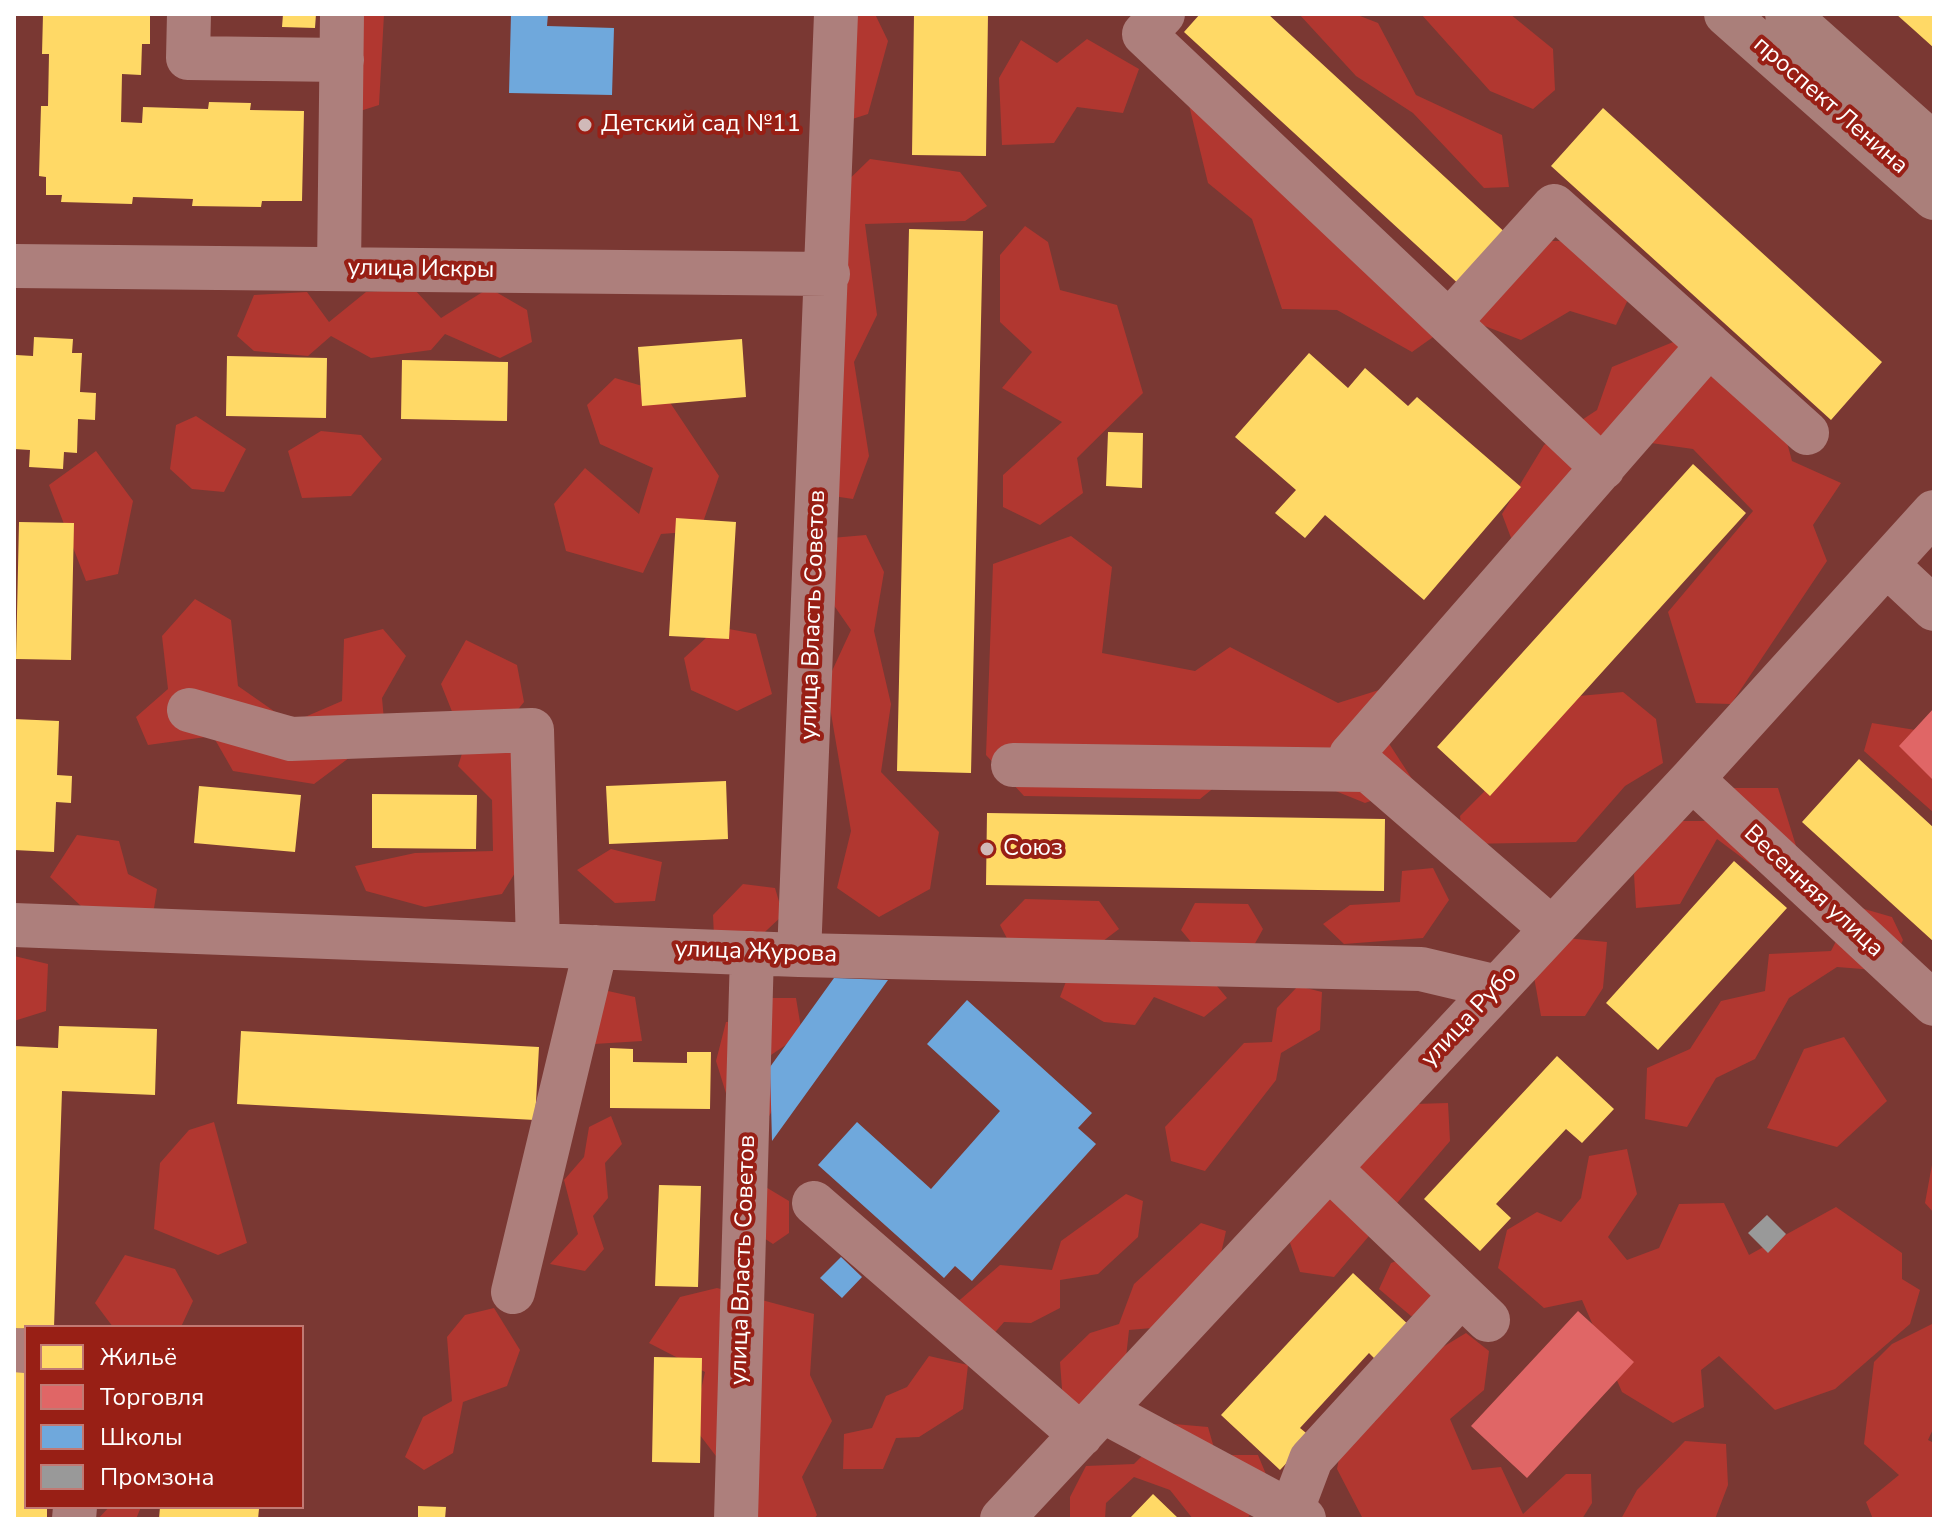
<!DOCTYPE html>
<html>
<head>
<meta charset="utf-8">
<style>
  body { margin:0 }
  #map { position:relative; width:1948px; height:1533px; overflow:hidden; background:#7a3833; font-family:"Nunito Sans",sans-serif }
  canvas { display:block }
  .frame { position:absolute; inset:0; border:16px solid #fff; pointer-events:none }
  .legend { position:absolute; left:24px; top:1325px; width:280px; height:184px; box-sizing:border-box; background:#981f15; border:2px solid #c17973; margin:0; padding:10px 14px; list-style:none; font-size:24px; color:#fff }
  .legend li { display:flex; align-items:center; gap:16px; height:40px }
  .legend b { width:40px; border:2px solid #c17973 }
</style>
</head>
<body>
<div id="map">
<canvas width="1948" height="1533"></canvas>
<div class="frame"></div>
<ul class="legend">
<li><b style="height:22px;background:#ffd966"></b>Жильё</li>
<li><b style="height:22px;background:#e06666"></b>Торговля</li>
<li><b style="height:22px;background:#6fa8dc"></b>Школы</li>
<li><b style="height:22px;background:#999"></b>Промзона</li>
</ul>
</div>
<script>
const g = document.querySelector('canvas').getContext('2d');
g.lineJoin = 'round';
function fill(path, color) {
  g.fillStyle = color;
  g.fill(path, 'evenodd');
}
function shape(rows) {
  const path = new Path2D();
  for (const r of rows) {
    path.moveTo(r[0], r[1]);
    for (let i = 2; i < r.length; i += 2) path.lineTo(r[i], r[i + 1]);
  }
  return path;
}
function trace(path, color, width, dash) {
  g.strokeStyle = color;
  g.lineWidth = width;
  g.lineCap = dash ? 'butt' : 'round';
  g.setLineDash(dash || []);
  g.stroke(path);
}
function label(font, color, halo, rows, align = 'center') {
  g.font = font + ' "Nunito Sans",sans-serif';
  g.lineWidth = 8;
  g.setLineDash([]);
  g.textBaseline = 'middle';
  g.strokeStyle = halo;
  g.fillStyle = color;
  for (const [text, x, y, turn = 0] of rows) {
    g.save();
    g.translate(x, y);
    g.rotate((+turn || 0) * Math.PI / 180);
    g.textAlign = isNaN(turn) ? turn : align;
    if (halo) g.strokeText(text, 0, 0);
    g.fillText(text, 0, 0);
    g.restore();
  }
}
const green = shape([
  [351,14,384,14,379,105,357,112],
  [832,14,875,14,888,41,868,114,843,122],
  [1299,14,1355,14,1378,23,1416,95,1502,135,1509,187,1484,188,1413,113,1356,76],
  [1421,14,1510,14,1553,49,1555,90,1533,109,1490,91],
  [1087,39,1139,69,1123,113,1077,107,1054,143,1002,145,999,78,1021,40,1057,63],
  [1189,105,1443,330,1412,352,1337,310,1282,309,1252,219,1208,183],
  [870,159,960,172,987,206,965,221,865,224,877,315,854,362,869,456,853,499,826,495,837,191],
  [1025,226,1048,242,1060,290,1117,305,1143,393,1077,458,1083,493,1040,525,1003,507,1003,475,1062,422,1002,388,1032,352,1000,322,1000,255],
  [1529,241,1586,241,1633,289,1616,325,1570,311,1521,340,1477,323],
  [489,288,527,310,532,342,500,358,445,334,431,350,371,358,331,336,308,356,254,351,237,336,254,295,307,292,329,322,366,292,414,289,441,318],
  [1683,338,1779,413,1792,461,1841,483,1813,525,1827,561,1731,704,1696,703,1668,612,1753,511,1693,449,1609,437,1516,551,1502,514,1544,445,1597,410,1612,367],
  [615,378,663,392,719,476,700,531,661,534,643,573,566,551,554,504,585,468,639,514,653,468,600,444,587,405],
  [196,416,246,449,224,492,192,489,170,469,176,425],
  [321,431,361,435,382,459,351,496,302,498,288,451],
  [96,451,133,501,118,574,86,581,49,485],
  [866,535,884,572,874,631,891,704,881,772,939,832,930,889,879,917,837,888,851,831,826,684,851,630,826,594,831,538],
  [1071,536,1112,567,1102,653,1195,671,1230,647,1338,703,1401,683,1388,742,1416,785,1365,803,1252,757,1200,799,1024,796,986,755,993,564],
  [195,599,231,620,238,686,291,723,342,701,344,639,383,629,406,656,382,698,385,731,314,784,233,771,213,736,148,745,136,717,168,689,162,636],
  [718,627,756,634,772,694,737,711,691,690,684,658],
  [466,640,517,665,524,702,499,733,533,778,531,847,502,894,425,907,366,891,355,866,415,853,493,851,492,800,458,766,465,744,441,684],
  [1623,692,1656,719,1663,763,1625,786,1576,842,1464,844,1460,816,1579,696],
  [1872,723,1934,733,1934,813,1864,751],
  [1733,788,1778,788,1797,849,1761,872,1717,839,1680,904,1636,908,1634,874,1676,821,1720,821],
  [77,835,119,841,128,874,157,889,152,921,96,920,50,877],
  [611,849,662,862,655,901,615,903,577,870],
  [1433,868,1449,900,1423,938,1344,944,1323,924,1350,905,1400,902,1402,871],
  [743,884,775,888,783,915,751,945,714,937,713,915],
  [1025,899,1099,901,1119,929,1090,951,1013,950,1000,925],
  [1195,903,1248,904,1263,929,1248,956,1200,953,1181,930],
  [1854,906,1892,917,1903,940,1888,971,1837,967,1789,998,1755,1059,1716,1078,1687,1127,1645,1119,1647,1068,1690,1049,1721,1001,1765,991,1769,954,1831,951],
  [1566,938,1607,942,1603,988,1585,1016,1541,1016,1534,977],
  [14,956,48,964,46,1011,14,1021],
  [1070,971,1207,974,1227,998,1204,1017,1154,997,1135,1025,1104,1022,1060,997],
  [1298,986,1322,992,1320,1030,1281,1053,1276,1080,1205,1171,1171,1161,1165,1127,1244,1043,1272,1042,1277,1008],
  [608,991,635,997,642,1041,594,1044,584,1020],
  [768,998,796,998,802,1034,768,1057,780,1095,761,1132,734,1119,716,1061,726,1022,756,1019],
  [1844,1037,1887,1101,1837,1147,1767,1128,1804,1049],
  [1448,1103,1450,1141,1334,1277,1300,1272,1288,1237,1414,1104],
  [611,1116,622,1144,605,1163,608,1198,593,1216,604,1249,585,1271,550,1264,578,1234,564,1180,584,1157,589,1127],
  [214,1122,247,1243,218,1255,154,1229,160,1163,189,1130],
  [1627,1149,1637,1194,1608,1237,1627,1260,1659,1248,1679,1204,1724,1203,1749,1255,1836,1207,1902,1253,1902,1279,1920,1290,1910,1324,1835,1389,1775,1410,1719,1356,1701,1370,1704,1407,1673,1423,1622,1392,1582,1300,1544,1308,1498,1268,1507,1230,1537,1212,1561,1222,1581,1198,1589,1156],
  [1934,1154,1934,1213,1925,1203],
  [764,1186,789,1201,789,1233,773,1244,753,1231],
  [1126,1194,1143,1201,1138,1237,1098,1274,1060,1280,1060,1308,1031,1323,1004,1322,985,1344,954,1305,1000,1265,1052,1270,1061,1241],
  [1201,1223,1226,1231,1218,1267,1164,1327,1129,1330,1124,1376,1093,1407,1063,1402,1060,1362,1090,1333,1119,1324,1134,1284],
  [1438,1245,1438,1313,1411,1316,1379,1289,1391,1263],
  [125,1255,175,1269,193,1301,181,1327,113,1327,95,1303],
  [717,1288,814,1314,810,1375,832,1421,802,1477,817,1515,814,1519,729,1519,732,1477,693,1426,705,1372,649,1343,680,1297],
  [494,1308,520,1350,507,1386,463,1402,453,1453,424,1470,405,1457,423,1417,452,1401,447,1337,465,1315],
  [1934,1323,1934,1427,1928,1440,1934,1443,1934,1519,1873,1519,1866,1502,1899,1475,1864,1444,1874,1362,1892,1344],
  [1466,1333,1489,1351,1484,1390,1450,1419,1472,1470,1501,1467,1523,1514,1566,1474,1591,1474,1592,1503,1582,1519,1363,1519,1337,1469,1343,1436,1376,1421,1385,1382],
  [929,1356,968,1365,963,1409,919,1437,896,1438,883,1469,843,1469,844,1434,872,1428,886,1396,907,1387],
  [1174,1424,1208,1427,1216,1455,1258,1455,1270,1484,1247,1519,1193,1519,1170,1490,1134,1477,1106,1503,1105,1519,1070,1519,1070,1497,1086,1466,1134,1464],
  [1685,1441,1726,1444,1728,1485,1715,1519,1621,1519,1637,1490],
  [109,1507,141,1507,136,1519,98,1519]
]);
const homes = shape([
  [43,14,150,14,150,44,142,44,141,75,122,74,121,122,142,123,143,107,208,109,209,102,251,103,250,110,304,111,302,201,262,201,261,207,192,206,193,199,133,197,132,204,61,202,62,195,46,195,46,177,39,176,41,106,48,106,49,54,42,54],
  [283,14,316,14,315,28,282,27],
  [914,14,988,14,986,156,912,155],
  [1200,14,1268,14,1510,237,1463,288,1184,32],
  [1896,14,1934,14,1934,48,1914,30],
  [1603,108,1882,362,1831,420,1551,166],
  [909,229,983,231,971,773,897,771],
  [34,337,73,339,72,353,82,353,80,392,96,393,95,420,78,419,77,453,64,452,63,469,29,467,30,450,14,449,16,355,33,356],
  [742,339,746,397,642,406,638,347],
  [1309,353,1348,388,1365,368,1408,406,1417,397,1521,487,1424,600,1325,515,1305,538,1275,513,1296,490,1235,437],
  [227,356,327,358,326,418,226,416],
  [402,360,508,362,507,421,401,419],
  [1108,432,1143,433,1142,488,1106,486],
  [1693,464,1746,513,1490,796,1437,747],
  [676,518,736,522,729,639,669,636],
  [19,522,74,523,71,660,16,659],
  [14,719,59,721,57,775,72,776,71,803,56,802,54,852,14,850],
  [1859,759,1934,828,1934,942,1802,822],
  [726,781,728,839,609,844,606,786],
  [199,786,301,795,295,852,194,843],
  [372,794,477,795,476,849,372,848],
  [987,813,1385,819,1384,891,986,885],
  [1734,861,1787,908,1658,1050,1606,1003],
  [59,1026,157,1029,155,1095,62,1091,54,1327,14,1329,14,1046,58,1048],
  [241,1031,539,1047,535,1120,237,1104],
  [610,1048,633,1049,633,1062,687,1063,687,1052,711,1052,710,1109,610,1108],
  [1557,1056,1614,1109,1582,1143,1566,1129,1496,1204,1511,1218,1480,1251,1424,1199],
  [659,1185,701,1186,698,1287,655,1286],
  [1353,1273,1412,1328,1379,1363,1369,1353,1300,1428,1311,1437,1280,1470,1221,1415],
  [654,1357,702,1358,700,1463,652,1462],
  [14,1370,26,1370,26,1507,47,1507,47,1519,14,1519],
  [1153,1494,1179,1519,1129,1519],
  [418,1506,446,1507,445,1519,418,1519],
  [160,1507,259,1509,258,1519,159,1519]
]);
const shops = shape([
  [1934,708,1934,781,1899,746],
  [1578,1311,1634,1362,1527,1478,1471,1426]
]);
const schools = shape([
  [511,14,548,14,547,26,614,28,612,95,509,93],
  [834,978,888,980,772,1141,770,1067],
  [967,1000,1092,1113,1078,1128,1096,1144,972,1281,955,1266,944,1278,818,1165,857,1122,931,1189,1000,1111,927,1044],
  [841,1257,862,1277,842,1298,820,1278]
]);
const industry = shape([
  [1767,1215,1786,1234,1768,1253,1748,1233]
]);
const minor = shape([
  [189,14,188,58,342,60],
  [1163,14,1144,34,1603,468],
  [14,266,828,274],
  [339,269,342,14],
  [1449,322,1554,206,1709,345],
  [1888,566,1934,609],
  [189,710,291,739,532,730,538,944],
  [1013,765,1367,770],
  [1692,779,1934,1004],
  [14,925,799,955,1421,969,1497,987],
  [1552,929,1351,755,1709,345,1807,433],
  [799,955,836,14],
  [1330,1169,1488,1320],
  [814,1203,1081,1435],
  [513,1292,596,947],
  [14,1350,26,1351],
  [1103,1411,1304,1519],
  [1291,1512,1311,1459,1461,1295],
  [74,1519,75,1507],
  [736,1519,752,953],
  [1002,1519,1692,779,1934,512]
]);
const major = shape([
  [1726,14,1934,198],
  [1787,14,1934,145]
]);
const markers = [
  [585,125,8,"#d0b9b8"],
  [987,849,8,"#d0b9b8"]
];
const streetNames = [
  ["проспект Ленина",1830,106,41],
  ["улица Искры",421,270,1],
  ["улица Власть Советов",814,615,-88],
  ["Весенняя улица",1813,892,43],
  ["улица Журова",756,953,2],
  ["улица Рубо",1470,1017,-47],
  ["улица Власть Советов",744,1260,-88]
];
const poiNames = [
  ["Детский сад №11",601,125],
  ["Союз",1003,849]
];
fill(green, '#b13730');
fill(homes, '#ffd966');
fill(shops, '#e06666');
fill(schools, '#6fa8dc');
fill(industry, '#999');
trace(minor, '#ad7f7c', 44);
trace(major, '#aa7f7a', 44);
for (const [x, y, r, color] of markers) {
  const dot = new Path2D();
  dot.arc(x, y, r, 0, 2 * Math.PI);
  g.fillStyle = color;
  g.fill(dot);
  trace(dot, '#981f15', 3);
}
label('24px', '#fff', '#981f15', streetNames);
label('24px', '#fff', '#981f15', poiNames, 'left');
</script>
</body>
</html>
